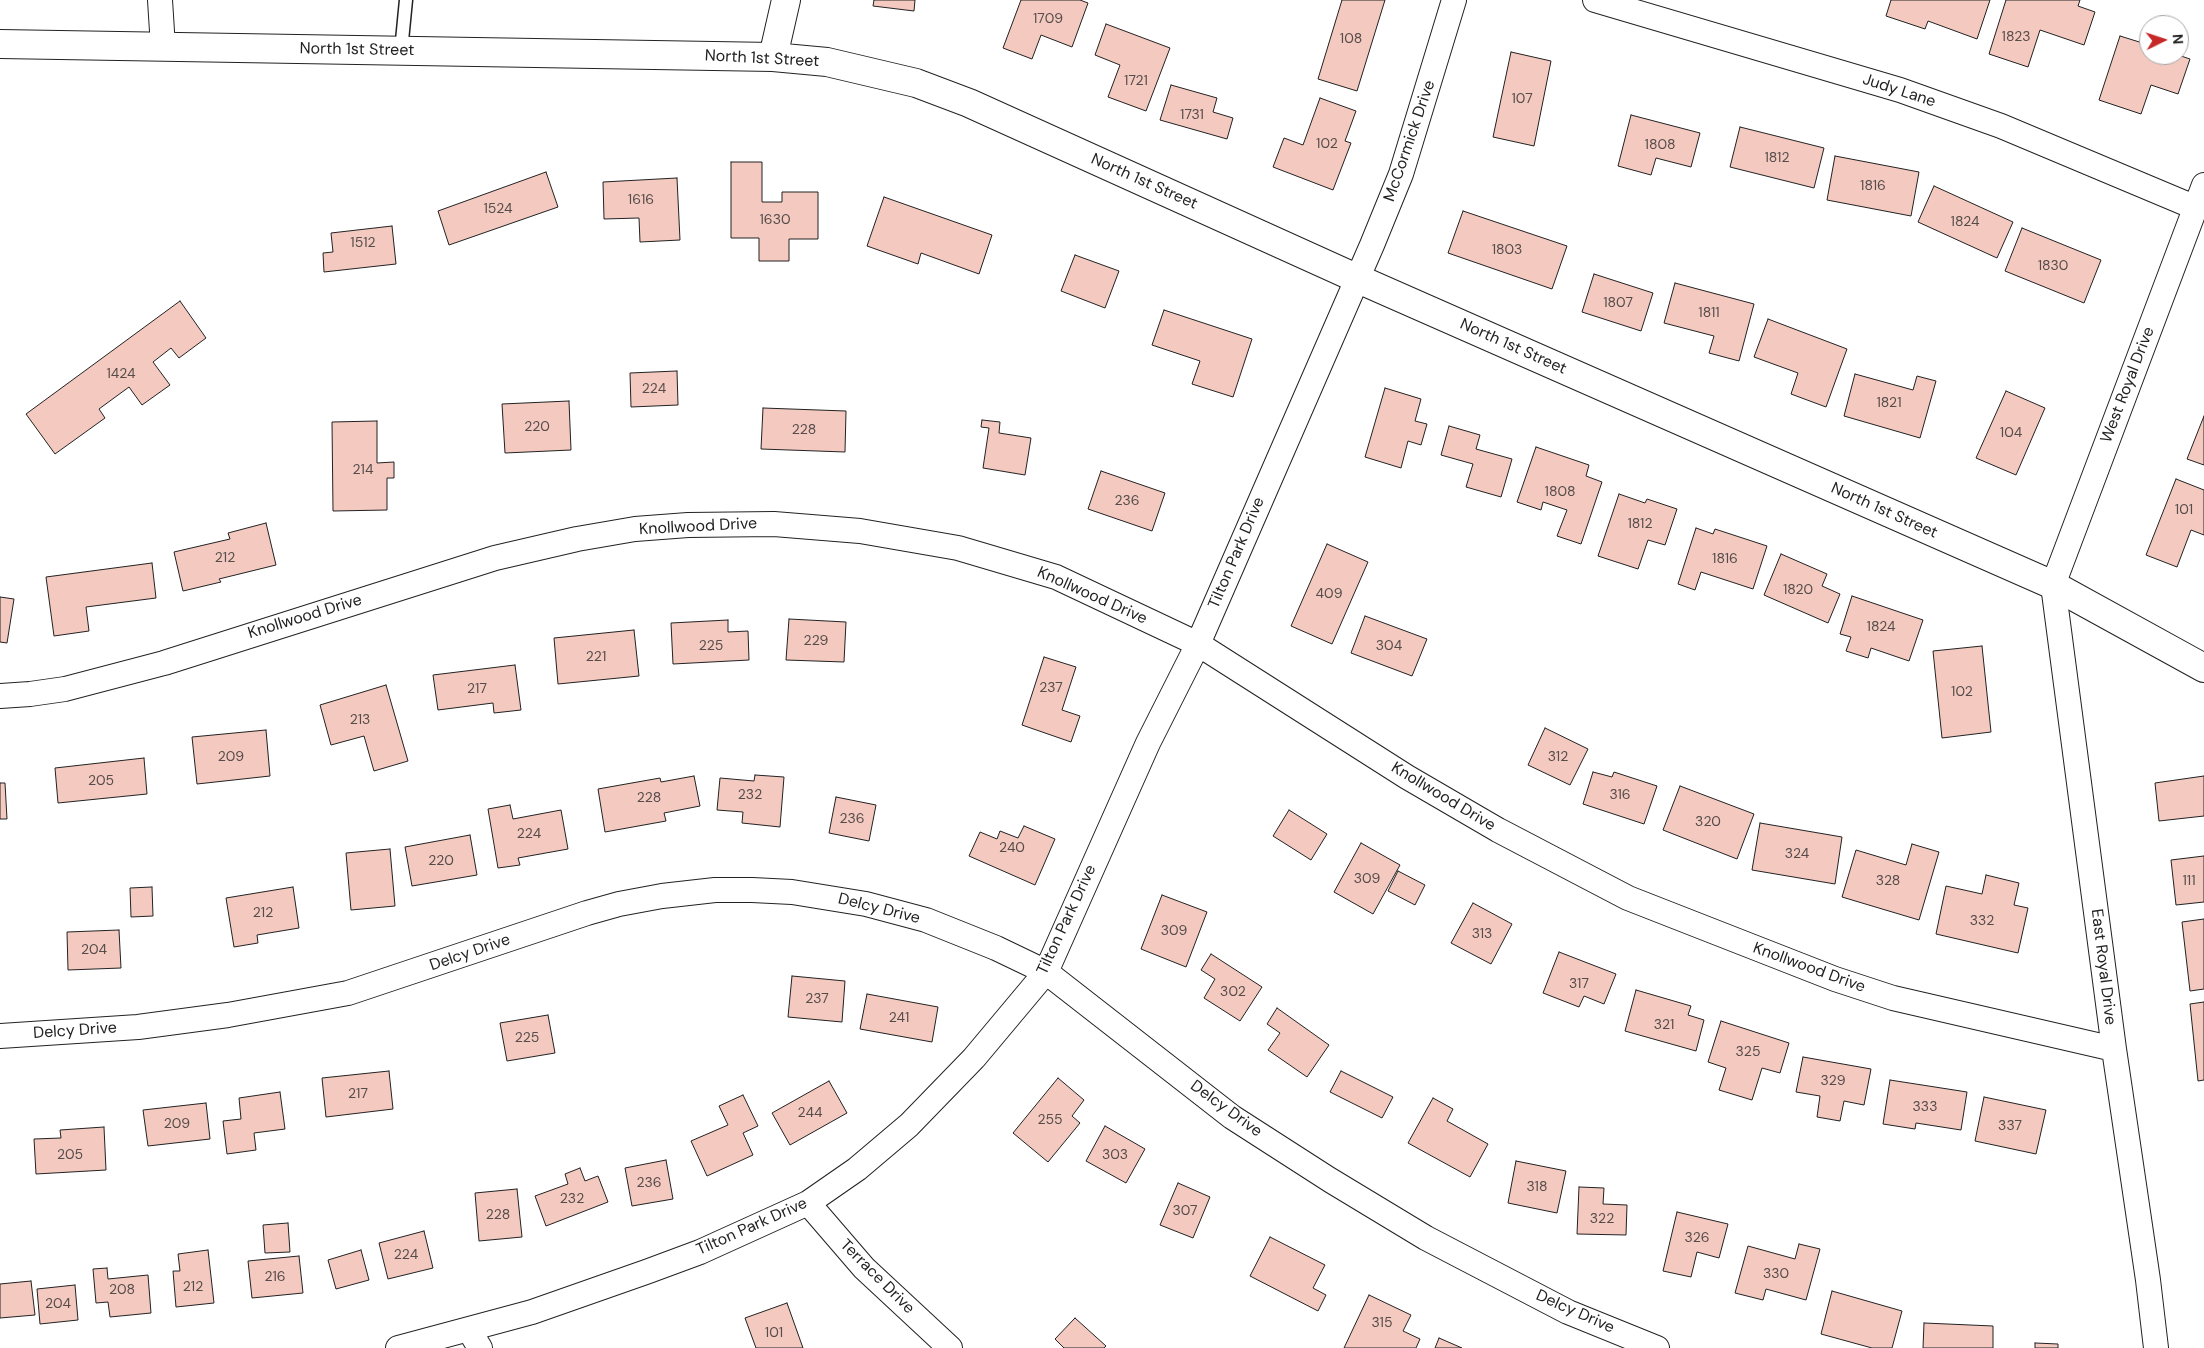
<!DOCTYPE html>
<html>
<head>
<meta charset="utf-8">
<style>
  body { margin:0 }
  #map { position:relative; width:2204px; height:1348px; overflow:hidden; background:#fff; font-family:"DM Sans",sans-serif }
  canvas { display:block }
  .north { position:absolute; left:2139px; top:15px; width:50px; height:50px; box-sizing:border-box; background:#fff; border:1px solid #a7a7a7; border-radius:50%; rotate:86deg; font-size:14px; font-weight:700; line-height:20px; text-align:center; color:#222 }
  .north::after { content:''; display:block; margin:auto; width:18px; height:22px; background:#c62828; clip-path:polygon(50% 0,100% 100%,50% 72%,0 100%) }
</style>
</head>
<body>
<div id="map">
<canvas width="2204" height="1348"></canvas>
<div class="north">N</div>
</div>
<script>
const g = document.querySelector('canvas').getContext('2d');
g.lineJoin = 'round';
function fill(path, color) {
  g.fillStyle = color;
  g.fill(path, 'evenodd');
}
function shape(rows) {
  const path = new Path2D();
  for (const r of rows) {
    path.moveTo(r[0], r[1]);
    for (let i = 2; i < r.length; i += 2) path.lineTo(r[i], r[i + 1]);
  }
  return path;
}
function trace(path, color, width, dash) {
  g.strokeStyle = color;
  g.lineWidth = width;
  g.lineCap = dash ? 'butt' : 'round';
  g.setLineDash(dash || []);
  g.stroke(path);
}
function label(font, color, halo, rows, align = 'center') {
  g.font = font + ' "DM Sans",sans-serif';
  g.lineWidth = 4;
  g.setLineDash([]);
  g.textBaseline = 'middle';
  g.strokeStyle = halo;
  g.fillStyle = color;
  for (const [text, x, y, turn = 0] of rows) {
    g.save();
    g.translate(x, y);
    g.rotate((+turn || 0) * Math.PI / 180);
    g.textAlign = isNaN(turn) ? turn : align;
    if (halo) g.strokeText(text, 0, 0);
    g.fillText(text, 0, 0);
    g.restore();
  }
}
const building = shape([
  [874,0,915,0,914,11,873,6,874,0],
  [1021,0,1080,0,1088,3,1072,47,1041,35,1032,59,1003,48,1021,0],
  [1342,0,1385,0,1357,91,1318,79,1342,0],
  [1891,0,1990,0,1977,39,1928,21,1925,29,1886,16,1891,0],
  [2006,0,2080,0,2078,6,2095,12,2084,45,2040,30,2028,67,1989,54,2006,0],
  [1106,24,1170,48,1146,111,1108,97,1120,65,1095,55,1106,24],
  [2120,36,2149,45,2149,55,2178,55,2190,59,2178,94,2151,85,2141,114,2099,100,2120,36],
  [1511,52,1551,61,1534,146,1493,137,1511,52],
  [1171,85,1217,98,1213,112,1233,118,1227,139,1160,120,1171,85],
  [1320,98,1356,111,1345,141,1351,143,1333,190,1273,167,1284,138,1303,145,1320,98],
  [1631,115,1700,133,1691,167,1656,158,1651,175,1618,166,1631,115],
  [1740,127,1824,148,1814,188,1730,167,1740,127],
  [1835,156,1919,172,1911,216,1827,200,1835,156],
  [731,162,762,162,762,202,782,202,782,192,818,192,818,239,789,239,789,261,759,261,759,238,731,238,731,162],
  [546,172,558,207,449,245,438,211,546,172],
  [677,178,680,240,640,242,639,218,604,219,603,182,677,178],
  [1934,186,2013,222,1997,258,1918,222,1934,186],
  [884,197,992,235,979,274,921,253,918,264,867,246,884,197],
  [1463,211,1567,246,1552,289,1448,253,1463,211],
  [392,226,396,264,324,272,323,253,333,252,331,233,392,226],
  [2022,228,2101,260,2084,303,2005,271,2022,228],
  [1075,255,1119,271,1105,308,1061,291,1075,255],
  [1594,274,1653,293,1641,331,1582,312,1594,274],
  [1675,283,1754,304,1739,361,1709,353,1714,336,1664,323,1675,283],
  [180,301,206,338,179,358,171,348,153,362,170,385,142,405,129,387,99,409,105,418,55,454,26,414,180,301],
  [1164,310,1252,339,1233,397,1192,384,1200,361,1152,345,1164,310],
  [1768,319,1847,349,1826,407,1791,394,1798,373,1754,357,1768,319],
  [677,371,678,405,631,407,630,373,677,371],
  [1855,374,1913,390,1917,376,1936,381,1920,438,1844,416,1855,374],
  [1385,388,1421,399,1415,421,1427,424,1421,445,1408,441,1401,468,1365,457,1385,388],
  [2006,391,2045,408,2016,475,1976,458,2006,391],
  [569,401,571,450,505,453,502,404,569,401],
  [763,408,846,411,845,452,761,449,763,408],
  [2204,416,2204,465,2187,459,2204,416],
  [982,420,1000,422,999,433,1031,438,1025,475,983,468,989,428,981,427,982,420],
  [377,421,377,463,394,462,394,478,387,478,387,510,333,511,332,422,377,421],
  [1449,426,1480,435,1476,449,1512,459,1501,497,1466,487,1473,464,1441,455,1449,426],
  [1536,447,1589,465,1586,476,1602,482,1581,544,1557,536,1567,510,1543,502,1541,510,1517,502,1536,447],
  [1101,471,1165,493,1152,531,1088,509,1101,471],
  [2176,479,2204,490,2204,535,2191,530,2177,567,2146,555,2176,479],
  [1619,494,1645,503,1647,499,1677,509,1665,545,1648,540,1638,569,1598,556,1619,494],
  [266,523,276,565,219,579,221,582,183,591,174,552,230,539,228,533,266,523],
  [1696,528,1713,534,1715,529,1767,546,1753,589,1701,572,1695,590,1678,584,1696,528],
  [1327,544,1368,562,1332,644,1291,626,1327,544],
  [1781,554,1827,574,1822,586,1840,594,1828,623,1764,595,1781,554],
  [152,563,156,598,86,607,89,631,54,636,46,577,152,563],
  [1852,596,1923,620,1909,661,1871,648,1868,658,1846,651,1851,637,1840,634,1852,596],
  [0,597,14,599,7,643,0,642,0,597],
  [1365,616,1427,639,1412,676,1351,653,1365,616],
  [789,619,846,622,844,662,786,660,789,619],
  [728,620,728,632,748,631,749,660,673,664,671,623,728,620],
  [634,630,639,676,558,684,554,638,634,630],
  [1982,646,1991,732,1942,738,1933,651,1982,646],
  [1044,657,1076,667,1062,710,1080,716,1071,742,1022,725,1044,657],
  [515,665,521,710,494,713,493,703,438,710,433,675,515,665],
  [386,685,408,761,374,771,364,736,331,745,320,705,386,685],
  [1545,728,1588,749,1570,785,1528,765,1545,728],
  [266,730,270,776,197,784,192,737,266,730],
  [144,758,147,794,58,803,55,768,144,758],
  [1593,772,1612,777,1614,772,1657,786,1644,824,1583,804,1593,772],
  [755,775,784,777,780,827,742,823,743,812,717,810,720,778,754,781,755,775],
  [694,776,700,806,664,813,666,821,605,832,598,789,660,778,661,782,694,776],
  [2204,776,2204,816,2159,821,2155,783,2204,776],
  [0,783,5,783,7,819,0,819,0,783],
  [1680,786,1754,814,1737,859,1663,830,1680,786],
  [836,797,876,805,869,841,829,833,836,797],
  [510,805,513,819,561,810,568,849,518,858,520,865,498,868,488,809,510,805],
  [1289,810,1327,834,1311,860,1273,836,1289,810],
  [1760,823,1842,837,1835,884,1752,870,1760,823],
  [1024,826,1055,839,1035,885,969,856,980,832,997,839,1000,831,1018,838,1024,826],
  [470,835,477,875,412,886,405,847,470,835],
  [1361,843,1400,865,1373,914,1334,892,1361,843],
  [1912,844,1939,852,1919,920,1842,897,1856,850,1906,865,1912,844],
  [390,849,395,906,351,910,346,853,390,849],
  [2204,856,2204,902,2176,905,2171,860,2204,856],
  [1398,871,1425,885,1415,905,1388,891,1398,871],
  [1986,875,2019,883,2014,905,2028,908,2018,953,1936,934,1946,886,1982,894,1986,875],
  [152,887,153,916,131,917,130,888,152,887],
  [293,887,299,928,257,935,258,943,234,947,226,898,293,887],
  [1162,895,1207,912,1186,967,1141,949,1162,895],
  [1473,903,1512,924,1491,964,1451,943,1473,903],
  [2204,919,2204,989,2190,991,2182,922,2204,919],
  [119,930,121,968,68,970,67,932,119,930],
  [1559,952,1616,974,1604,1004,1584,996,1579,1007,1543,993,1559,952],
  [1211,954,1262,987,1240,1021,1204,998,1215,979,1201,970,1211,954],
  [792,976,845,981,842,1022,788,1017,792,976],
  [1636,990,1691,1006,1688,1015,1704,1020,1696,1051,1625,1031,1636,990],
  [867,994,938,1007,932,1042,860,1029,867,994],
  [2204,1002,2204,1080,2198,1081,2190,1004,2204,1002],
  [1277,1008,1329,1045,1307,1077,1268,1050,1280,1033,1267,1024,1277,1008],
  [548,1015,555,1053,507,1061,500,1023,548,1015],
  [1721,1021,1789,1043,1780,1073,1762,1068,1752,1100,1719,1090,1726,1068,1708,1062,1721,1021],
  [1803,1057,1871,1069,1864,1105,1844,1101,1840,1121,1817,1117,1820,1096,1796,1092,1803,1057],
  [389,1071,393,1109,326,1117,322,1078,389,1071],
  [1341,1071,1393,1097,1382,1118,1330,1092,1341,1071],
  [1058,1078,1084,1100,1072,1116,1080,1123,1048,1162,1013,1133,1058,1078],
  [1890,1080,1967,1092,1961,1130,1916,1123,1915,1129,1883,1124,1890,1080],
  [829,1081,847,1113,790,1145,772,1113,829,1081],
  [280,1092,285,1129,254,1133,256,1150,227,1154,223,1121,241,1119,239,1098,280,1092],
  [743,1095,758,1126,743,1133,753,1155,707,1176,691,1141,728,1125,719,1106,743,1095],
  [1984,1097,2046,1110,2036,1154,1975,1141,1984,1097],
  [1433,1098,1453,1109,1447,1121,1488,1144,1470,1177,1408,1143,1433,1098],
  [206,1103,210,1139,148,1146,143,1110,206,1103],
  [1105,1126,1145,1149,1126,1183,1086,1161,1105,1126],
  [104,1127,106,1170,36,1174,34,1139,61,1138,60,1130,104,1127],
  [666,1160,673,1199,632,1206,625,1168,666,1160],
  [1516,1161,1566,1171,1557,1213,1508,1203,1516,1161],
  [580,1168,585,1181,598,1176,608,1202,546,1226,535,1196,568,1184,565,1174,580,1168],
  [1178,1183,1210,1197,1193,1238,1160,1225,1178,1183],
  [1579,1187,1604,1188,1603,1204,1627,1205,1626,1235,1577,1234,1579,1187],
  [517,1189,522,1237,479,1241,475,1193,517,1189],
  [1677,1212,1728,1224,1719,1258,1697,1252,1691,1277,1663,1271,1677,1212],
  [288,1223,290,1252,265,1253,263,1225,288,1223],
  [424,1231,433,1268,388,1279,379,1243,424,1231],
  [1270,1237,1325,1265,1313,1288,1326,1295,1318,1311,1250,1276,1270,1237],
  [1799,1244,1820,1249,1806,1300,1766,1289,1763,1300,1735,1293,1748,1246,1795,1259,1799,1244],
  [208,1250,214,1303,176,1307,173,1271,180,1271,178,1254,208,1250],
  [361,1250,369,1280,336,1289,328,1260,361,1250],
  [299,1256,303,1293,252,1298,248,1261,299,1256],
  [107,1268,108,1279,148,1275,151,1313,110,1317,108,1302,96,1303,93,1269,107,1268],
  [31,1281,35,1315,0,1318,0,1284,31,1281],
  [75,1285,78,1320,40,1324,37,1289,75,1285],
  [1832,1291,1902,1311,1892,1348,1872,1348,1821,1334,1832,1291],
  [1369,1295,1411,1315,1403,1331,1420,1339,1416,1348,1344,1348,1369,1295],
  [787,1303,803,1348,756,1348,745,1318,787,1303],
  [1075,1318,1106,1346,1104,1348,1064,1348,1055,1339,1075,1318],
  [1924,1323,1993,1326,1993,1348,1923,1348,1924,1323],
  [1439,1338,1462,1348,1435,1348,1439,1338],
  [2035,1343,2058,1344,2058,1348,2035,1348,2035,1343]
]);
const lane = shape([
  [401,51,406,0]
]);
const street = shape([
  [160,0,163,47],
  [1595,0,1900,90,2001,126,2194,207],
  [0,696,30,694,65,689,164,663,495,558,577,539,635,529,688,525,774,524,860,531,958,548,1056,577,1198,644,1407,777,1498,830,1628,898,1835,979,1893,998,2114,1049],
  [0,1036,138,1027,228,1015,348,993,587,913,619,904,662,896,715,890,752,890,792,892,866,904,926,920,996,948,1046,972,1232,1117,1330,1180,1426,1238,1568,1312,1657,1348],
  [808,1203,864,1268,950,1348],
  [469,1330,480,1348],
  [398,1348,532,1312,646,1272,700,1252,808,1203,857,1169,909,1125,974,1058,1046,972,1148,743,1198,644,1372,245,1401,174,1454,0],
  [2156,1348,2148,1280,2114,1049,2053,585,2204,185]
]);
const secondary = shape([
  [0,44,773,57,827,62,916,83,969,103,1356,278,2053,585,2204,668],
  [773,57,786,0]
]);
const numberNames = [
  ["1709",1048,19],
  ["1823",2016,37],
  ["108",1351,39],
  ["1721",1136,81],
  ["107",1522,99],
  ["1731",1192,115],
  ["102",1327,144],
  ["1808",1660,145],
  ["1812",1777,158],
  ["1816",1873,186],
  ["1616",641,200],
  ["1524",498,209],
  ["1630",775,220],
  ["1824",1965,222],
  ["1512",363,243],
  ["1803",1507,250],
  ["1830",2053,266],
  ["1807",1618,303],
  ["1811",1709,313],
  ["1424",121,374],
  ["224",654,389],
  ["1821",1889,403],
  ["220",537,427],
  ["228",804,430],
  ["104",2011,433],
  ["214",363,470],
  ["1808",1560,492],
  ["236",1127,501],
  ["101",2184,510],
  ["1812",1640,524],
  ["212",225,558],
  ["1816",1725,559],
  ["1820",1798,590],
  ["409",1329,594],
  ["1824",1881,627],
  ["229",816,641],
  ["225",711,646],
  ["304",1389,646],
  ["221",596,657],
  ["237",1051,688],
  ["217",477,689],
  ["102",1962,692],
  ["213",360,720],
  ["209",231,757],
  ["312",1558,757],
  ["205",101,781],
  ["232",750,795],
  ["316",1620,795],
  ["228",649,798],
  ["236",852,819],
  ["320",1708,822],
  ["224",529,834],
  ["240",1012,848],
  ["324",1797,854],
  ["220",441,861],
  ["309",1367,879],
  ["328",1888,881],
  ["111",2189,881],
  ["212",263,913],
  ["332",1982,921],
  ["309",1174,931],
  ["313",1482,934],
  ["204",94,950],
  ["317",1579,984],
  ["302",1233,992],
  ["237",817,999],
  ["241",899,1018],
  ["321",1664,1025],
  ["225",527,1038],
  ["325",1748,1052],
  ["329",1833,1081],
  ["217",358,1094],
  ["333",1925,1107],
  ["244",810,1113],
  ["255",1050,1120],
  ["209",177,1124],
  ["337",2010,1126],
  ["205",70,1155],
  ["303",1115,1155],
  ["236",649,1183],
  ["318",1537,1187],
  ["232",572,1199],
  ["307",1185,1211],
  ["228",498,1215],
  ["322",1602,1219],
  ["326",1697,1238],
  ["224",406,1255],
  ["330",1776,1274],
  ["216",275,1277],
  ["212",193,1287],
  ["208",122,1290],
  ["204",58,1304],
  ["315",1382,1323],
  ["101",774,1333]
];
const streetNames = [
  ["North 1st Street",357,50,1],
  ["North 1st Street",762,59,3],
  ["Judy Lane",1899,91,18],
  ["McCormick Drive",1410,141,-71],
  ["North 1st Street",1144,182,24],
  ["North 1st Street",1513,347,24],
  ["West Royal Drive",2128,385,-69],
  ["North 1st Street",1884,511,24],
  ["Knollwood Drive",698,527,-3],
  ["Tilton Park Drive",1237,553,-67],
  ["Knollwood Drive",1092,596,24],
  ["Knollwood Drive",305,617,-17],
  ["Knollwood Drive",1443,797,31],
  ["Delcy Drive",879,909,14],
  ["Tilton Park Drive",1067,920,-65],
  ["Delcy Drive",470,953,-19],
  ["East Royal Drive",2103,967,83],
  ["Knollwood Drive",1809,968,20],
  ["Delcy Drive",75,1031,-4],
  ["Delcy Drive",1226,1109,36],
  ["Tilton Park Drive",752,1227,-24],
  ["Terrace Drive",877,1277,45],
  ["Delcy Drive",1575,1312,24]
];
fill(building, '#f3c9c0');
trace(building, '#222', 1);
trace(lane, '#222', 15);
trace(street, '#222', 26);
trace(secondary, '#222', 30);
trace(lane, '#fff', 12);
trace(street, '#fff', 24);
trace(secondary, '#fff', 28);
label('14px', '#564c4a', null, numberNames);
label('16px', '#222', '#fff', streetNames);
</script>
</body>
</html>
